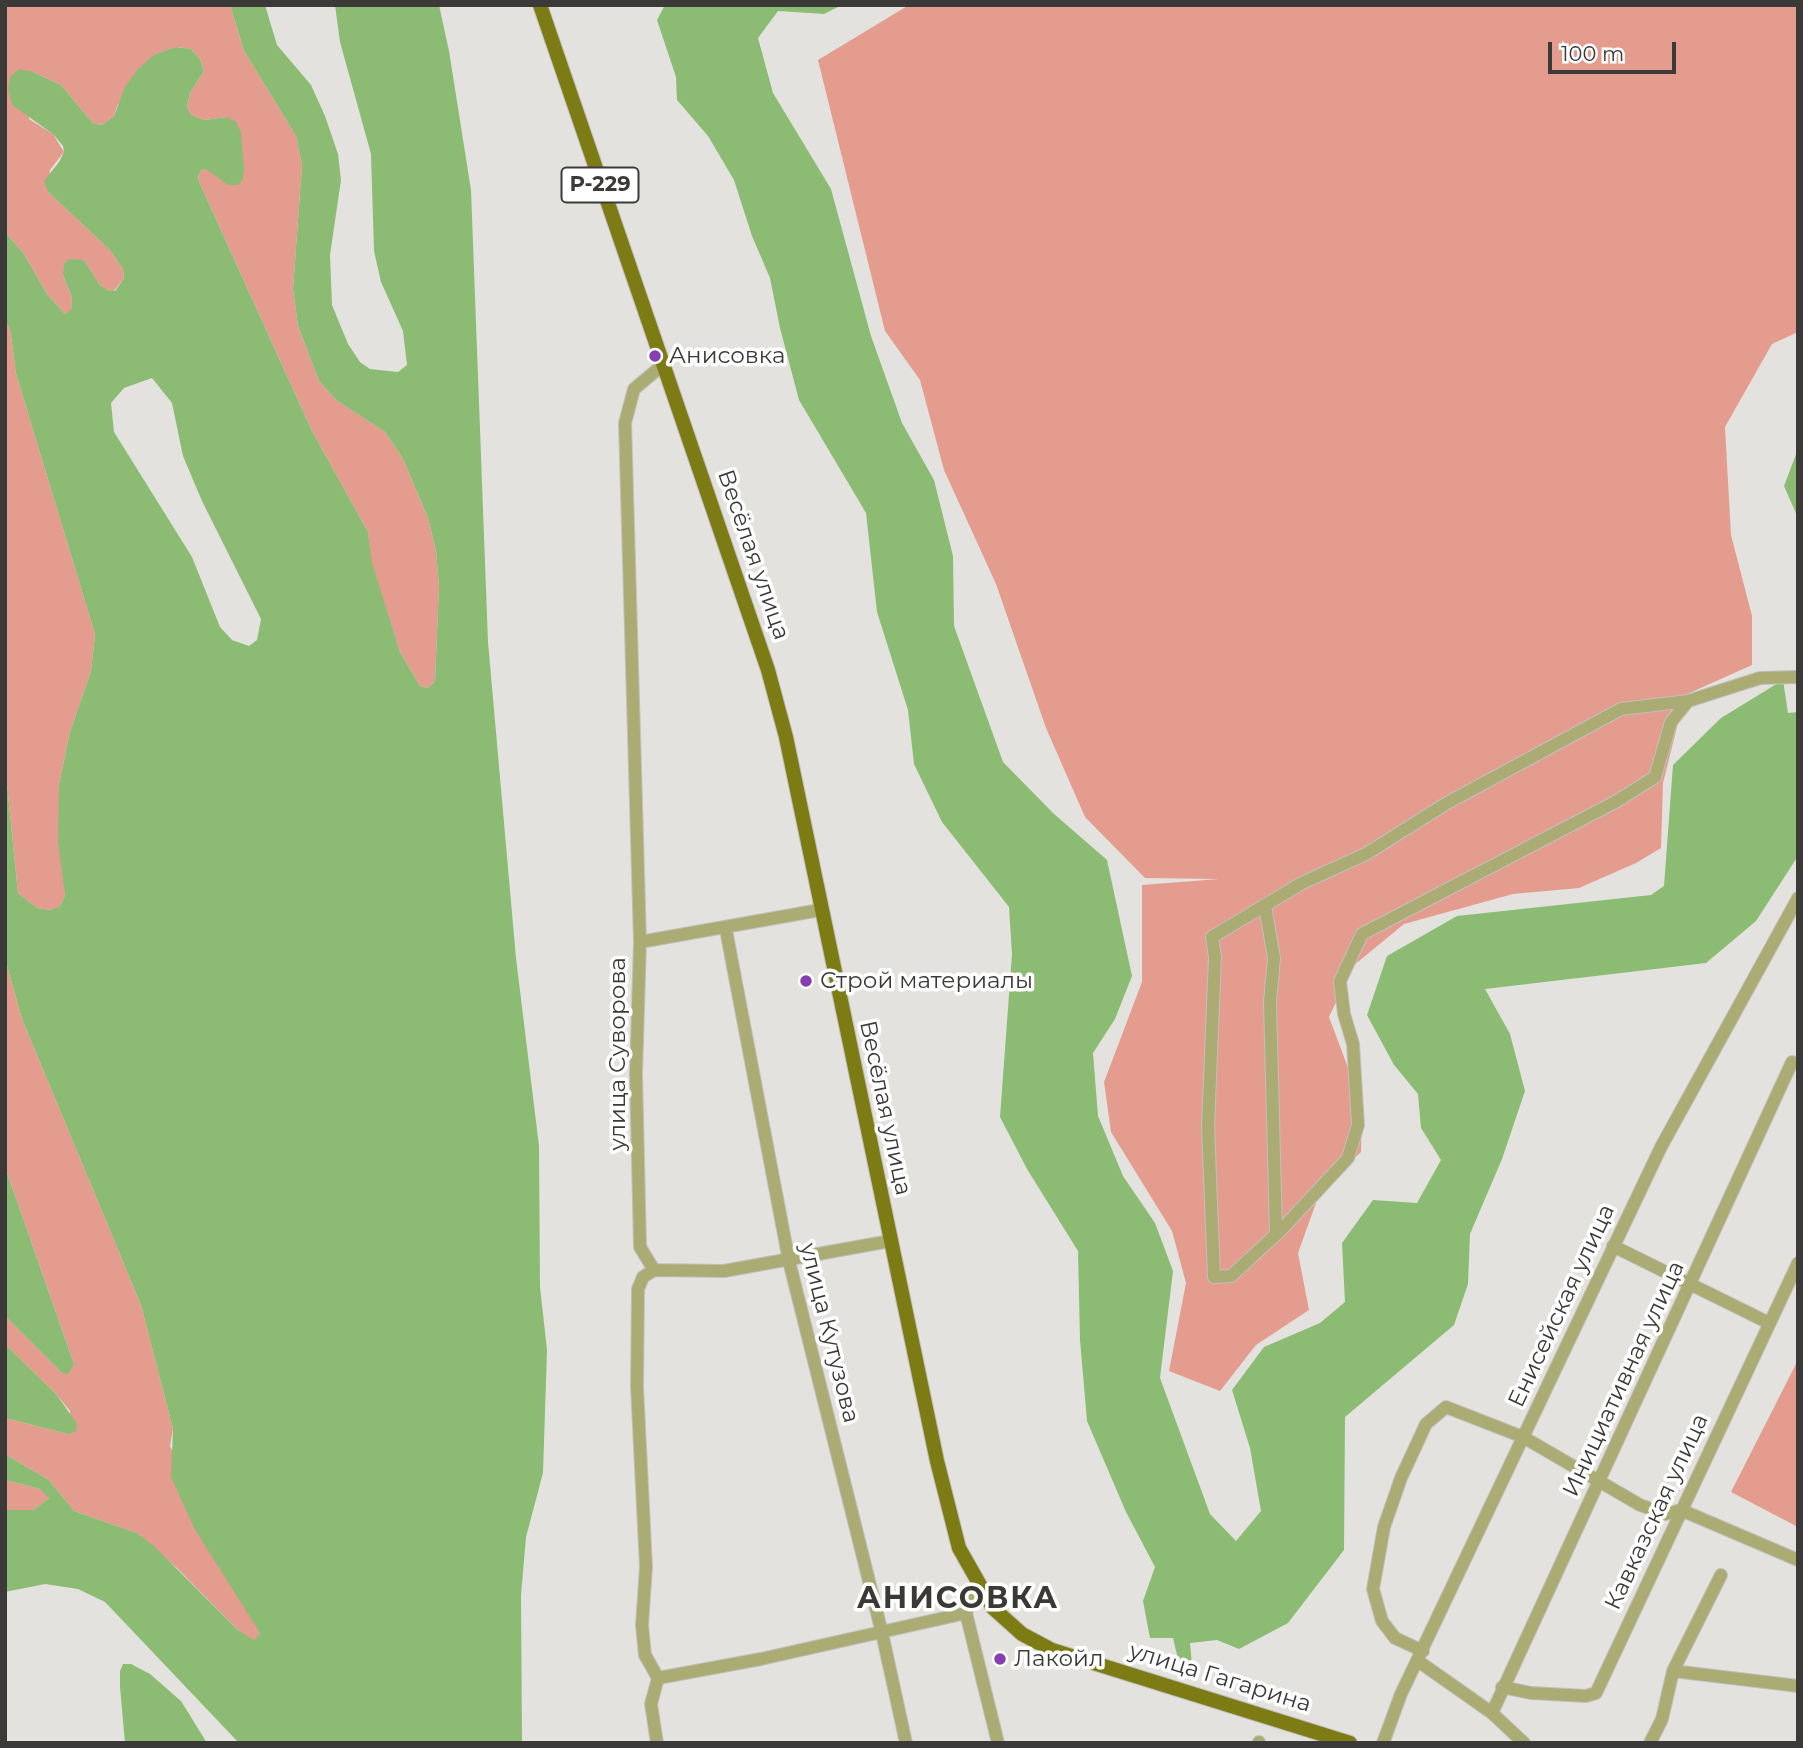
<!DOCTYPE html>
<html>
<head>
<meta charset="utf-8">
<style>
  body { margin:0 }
  #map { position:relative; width:1803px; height:1748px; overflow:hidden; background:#e4e2de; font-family:Montserrat,sans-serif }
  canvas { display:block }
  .frame { position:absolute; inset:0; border:7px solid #3b3a38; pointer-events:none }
  .scale { position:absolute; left:1548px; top:42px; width:128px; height:32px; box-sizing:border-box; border:4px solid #3b3a38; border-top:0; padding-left:9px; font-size:21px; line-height:24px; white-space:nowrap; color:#3b3a38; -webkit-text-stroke:5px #fff; paint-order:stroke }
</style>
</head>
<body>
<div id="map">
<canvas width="1803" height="1748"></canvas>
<div class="frame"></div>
<div class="scale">100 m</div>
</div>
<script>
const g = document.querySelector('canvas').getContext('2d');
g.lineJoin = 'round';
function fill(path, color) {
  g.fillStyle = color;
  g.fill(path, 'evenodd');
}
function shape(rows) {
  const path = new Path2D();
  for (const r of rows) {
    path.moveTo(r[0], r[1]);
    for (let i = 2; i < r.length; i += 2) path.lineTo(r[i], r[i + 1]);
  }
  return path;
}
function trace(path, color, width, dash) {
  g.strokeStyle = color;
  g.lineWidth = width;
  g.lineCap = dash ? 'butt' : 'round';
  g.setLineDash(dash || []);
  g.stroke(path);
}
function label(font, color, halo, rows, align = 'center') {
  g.font = font + ' Montserrat,sans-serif';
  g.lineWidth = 7;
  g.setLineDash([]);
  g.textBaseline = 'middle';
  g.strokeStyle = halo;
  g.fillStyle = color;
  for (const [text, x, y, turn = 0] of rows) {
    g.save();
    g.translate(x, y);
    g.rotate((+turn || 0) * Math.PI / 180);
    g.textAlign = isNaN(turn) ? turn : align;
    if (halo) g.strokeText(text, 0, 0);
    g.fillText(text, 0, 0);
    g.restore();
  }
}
const green = shape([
  [5,5,230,5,244,51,296,136,302,165,293,289,298,326,319,381,336,400,385,432,403,459,428,518,436,551,439,586,435,681,428,688,420,686,400,652,371,563,368,532,312,431,200,184,198,177,201,170,206,169,227,117,204,120,191,115,187,107,190,93,204,71,200,59,191,49,177,47,155,54,117,106,114,116,102,125,93,123,61,85,33,72,29,119,53,134,64,152,50,170,48,192,110,250,123,269,124,278,114,291,108,290,100,285,84,260,63,275,72,297,71,311,65,314,47,294,24,254,5,232],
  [909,5,1798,5,1798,332,1772,344,1725,427,1731,535,1752,616,1752,665,1685,695,1663,783,1661,848,1636,863,1579,888,1513,894,1404,924,1353,966,1329,1017,1362,1105,1361,1152,1320,1192,1298,1253,1309,1310,1256,1345,1220,1391,1169,1371,1186,1283,1172,1231,1111,1132,1104,1082,1142,982,1142,885,1219,879,1145,878,1085,817,1046,728,996,584,944,470,920,380,885,331,818,60],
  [5,321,10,329,16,374,95,634,91,671,70,732,59,784,65,895,60,906,50,910,37,908,18,893,5,764],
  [5,959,22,1019,141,1305,173,1429,170,1446,260,1633,254,1641,238,1630,178,1569,137,1533,74,1511,49,1480,5,1454,5,1418,68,1434,70,1411,57,1395,5,1344,5,1316,62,1373,74,1364,5,1167],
  [1798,1360,1798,1527,1731,1492],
  [5,1480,40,1489,47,1493,49,1498,33,1510,5,1510]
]);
const water = shape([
  [230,5,265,5,277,45,311,85,325,116,338,154,341,180,330,255,332,305,348,344,360,362,370,369,398,372,407,365,403,331,381,282,374,251,371,154,340,42,335,5,439,5,449,51,471,190,488,642,516,958,539,1146,540,1287,547,1350,543,1473,526,1537,521,1595,522,1743,239,1743,105,1602,78,1589,45,1584,5,1592,5,1510,33,1510,49,1498,40,1489,5,1480,5,1454,49,1480,74,1511,137,1533,154,1546,238,1630,254,1640,260,1633,194,1528,171,1477,173,1429,141,1305,22,1019,5,959,5,764,18,893,37,908,50,910,60,906,65,895,58,842,59,784,70,732,91,671,95,634,16,374,10,329,5,321,5,232,24,254,47,294,65,314,71,310,72,297,63,275,64,264,69,259,84,260,100,285,108,290,115,291,124,278,123,269,110,250,48,192,44,181,59,162,64,152,63,146,53,134,12,105,8,88,10,77,19,69,33,72,61,85,93,123,102,125,114,116,125,87,138,69,155,54,176,47,191,49,200,59,204,71,190,93,187,107,191,115,204,120,227,117,236,122,241,132,244,168,243,179,238,185,228,185,206,169,201,170,198,177,200,184,312,431,368,532,372,563,400,652,420,686,428,688,435,681,439,586,436,551,428,518,403,459,385,432,336,400,319,381,298,326,293,289,302,165,296,136,244,51],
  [152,378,172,403,183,456,202,501,261,619,257,640,249,646,232,640,220,627,192,557,114,432,111,403,124,388],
  [665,5,842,5,824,14,778,11,758,38,773,93,831,189,871,336,902,423,934,480,953,556,954,626,1003,762,1053,813,1107,860,1132,976,1115,1019,1093,1053,1098,1116,1123,1176,1155,1223,1173,1271,1160,1378,1210,1514,1236,1541,1261,1511,1250,1448,1232,1390,1264,1347,1320,1323,1345,1302,1342,1243,1373,1200,1417,1203,1441,1160,1421,1128,1418,1094,1394,1065,1367,1015,1387,956,1457,916,1651,895,1664,886,1673,765,1721,718,1783,680,1788,713,1798,712,1798,856,1756,921,1706,963,1485,989,1510,1034,1525,1091,1502,1159,1470,1234,1468,1284,1454,1325,1345,1417,1344,1550,1288,1623,1239,1649,1217,1640,1190,1643,1192,1665,1178,1659,1173,1638,1150,1638,1143,1601,1155,1567,1126,1512,1087,1421,1080,1340,1078,1251,1027,1169,1000,1117,1012,954,1009,907,942,822,914,764,908,710,877,612,866,513,799,400,780,328,770,278,752,236,734,180,708,136,677,100,676,77,657,20],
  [1798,449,1798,518,1784,486],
  [5,1167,74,1364,68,1374,62,1373,5,1316],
  [5,1344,57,1395,77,1424,76,1431,68,1434,5,1418],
  [123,1664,131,1664,150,1674,181,1701,207,1743,125,1743,120,1687,120,1671]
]);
const minor = shape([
  [1688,701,1671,722,1655,777,1617,801,1362,934,1340,981,1344,1014,1353,1044,1358,1125,1348,1158,1282,1229,1231,1276,1214,1277,1208,1127,1215,957,1212,937,1302,883,1366,854,1447,803,1621,709,1688,701,1760,678,1798,677],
  [1265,906,1274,958,1270,1002,1276,1234],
  [726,930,789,1261,882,1633,906,1743],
  [640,942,820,910],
  [1613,1246,1769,1323],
  [654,1270,640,1247,636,1074,640,942,625,423,634,389,664,364],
  [654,1270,643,1277,638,1289,637,1387,646,1567,642,1625,645,1655,658,1678,651,1704,657,1743],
  [654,1270,724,1271,890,1241],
  [977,1584,966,1613,998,1743],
  [1423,1651,1395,1638,1382,1621,1373,1589,1384,1527,1401,1478,1426,1424,1446,1407,1523,1437,1640,1505,1666,1514,1681,1510,1798,1560],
  [1418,1661,1492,1713,1524,1743],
  [1673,1671,1798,1686],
  [658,1678,761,1659,966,1613],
  [1502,1687,1531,1693,1586,1696,1596,1693,1798,1263],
  [1492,1713,1792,1062],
  [1259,1742,1259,1743],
  [1383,1743,1401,1694,1661,1147,1798,898],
  [1650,1743,1662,1719,1673,1671,1721,1575]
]);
const major = shape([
  [540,5,768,670,786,737,937,1461,959,1548,993,1608,1022,1634,1052,1650,1350,1743]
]);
const markers = [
  [655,356,7,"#873eb1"],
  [806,981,7,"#873eb1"],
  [1000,1659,7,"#873eb1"]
];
const shields = [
  [600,185,77]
];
const shieldNames = [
  ["Р-229",600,185]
];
const poiNames = [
  ["Анисовка",669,356],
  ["Строй материалы",820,981],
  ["Лакойл",1014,1659]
];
const streetNames = [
  ["Весёлая улица",753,555,71],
  ["улица Суворова",618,1054,-90],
  ["Весёлая улица",885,1108,78],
  ["Енисейская улица",1562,1306,-65],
  ["улица Кутузова",829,1333,76],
  ["Инициативная улица",1624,1379,-65],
  ["Кавказская улица",1657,1512,-65],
  ["улица Гагарина",1220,1678,17]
];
const districtNames = [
  ["АНИСОВКА",958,1599]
];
fill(green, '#e49c8f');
fill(water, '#8cbc74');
trace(minor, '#c2c0bd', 14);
trace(major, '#c2c0bd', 16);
trace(minor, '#abac73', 12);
trace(major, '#7c7b14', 14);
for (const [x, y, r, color] of markers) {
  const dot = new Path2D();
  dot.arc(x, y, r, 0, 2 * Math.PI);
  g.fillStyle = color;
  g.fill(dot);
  trace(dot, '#fff', 2.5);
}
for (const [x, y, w] of shields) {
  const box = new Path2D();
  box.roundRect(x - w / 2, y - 17.5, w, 35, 5);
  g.fillStyle = '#fff';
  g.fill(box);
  trace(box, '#3b3a38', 2);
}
label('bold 21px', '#3b3a38', null, shieldNames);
label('23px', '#3b3a38', '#fff', poiNames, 'left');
label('23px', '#3b3a38', '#fff', streetNames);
g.letterSpacing = '2px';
label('bold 30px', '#3b3936', '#fff', districtNames);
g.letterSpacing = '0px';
</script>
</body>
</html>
